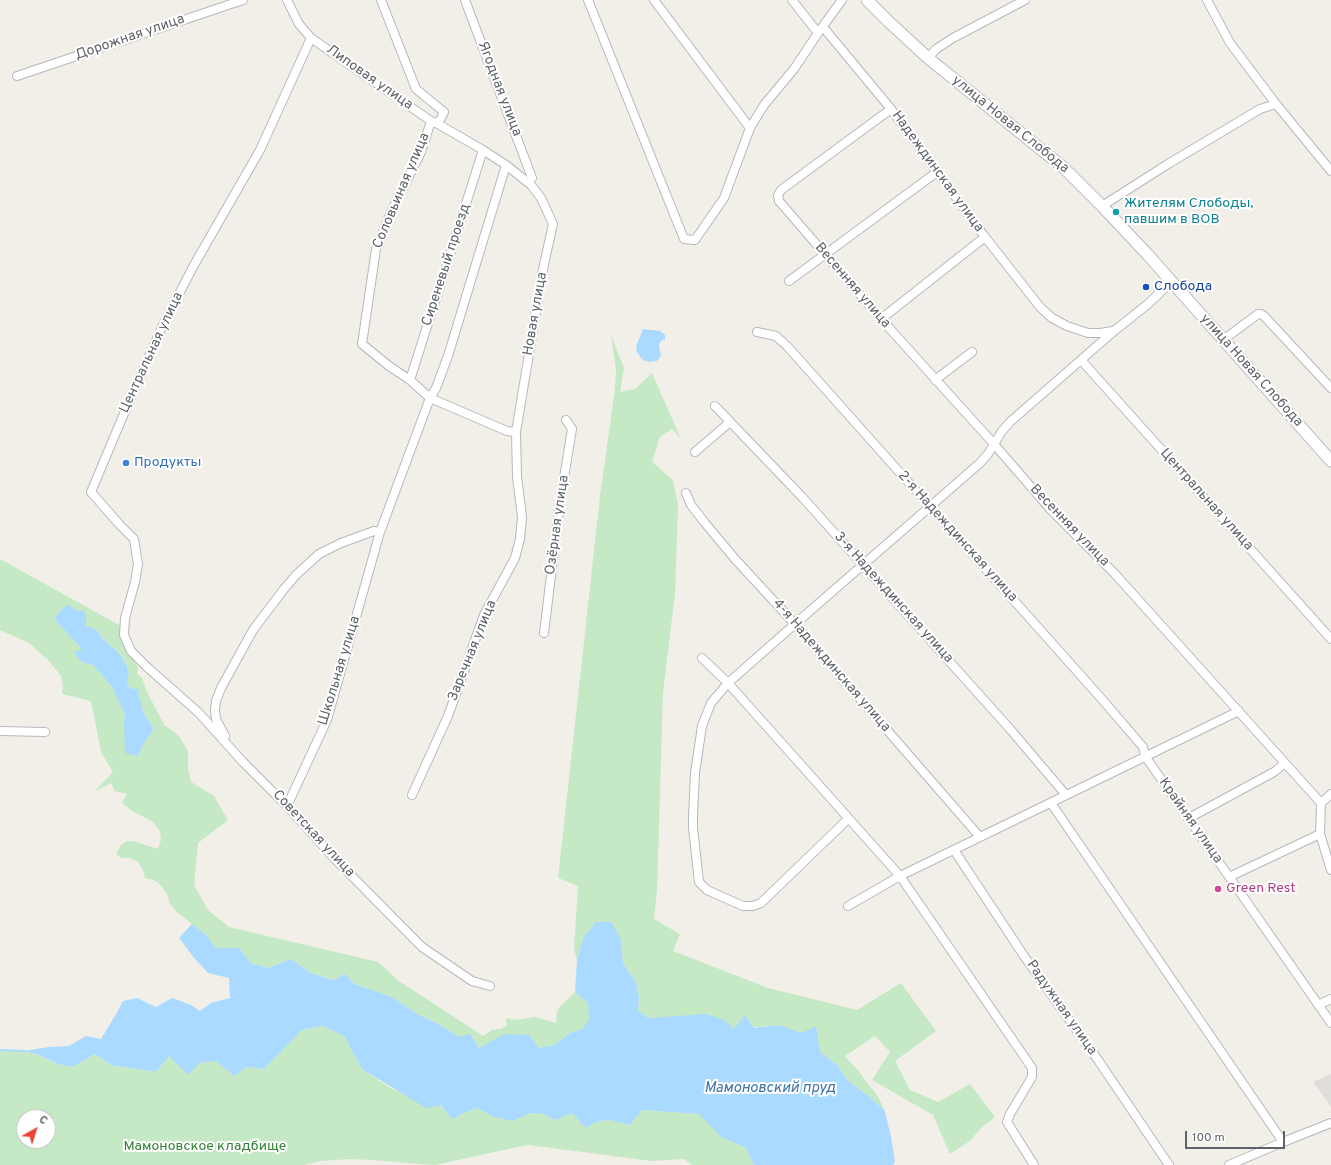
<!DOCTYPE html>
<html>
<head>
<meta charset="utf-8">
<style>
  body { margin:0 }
  #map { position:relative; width:1331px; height:1165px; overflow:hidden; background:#f1efe8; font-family:Overpass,sans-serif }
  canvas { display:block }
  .north { position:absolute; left:16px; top:1109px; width:40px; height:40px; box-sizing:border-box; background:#fff; border:1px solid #bfc1c3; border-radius:50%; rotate:39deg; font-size:11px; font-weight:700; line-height:16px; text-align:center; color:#5f6368 }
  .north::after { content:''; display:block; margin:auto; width:14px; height:18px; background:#ea4335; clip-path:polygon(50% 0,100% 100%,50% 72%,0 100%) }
  .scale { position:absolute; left:1185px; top:1131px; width:100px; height:18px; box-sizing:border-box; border:2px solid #5f6368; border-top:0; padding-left:5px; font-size:12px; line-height:14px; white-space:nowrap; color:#5f6368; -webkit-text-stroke:3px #fff; paint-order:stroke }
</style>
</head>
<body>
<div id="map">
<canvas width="1331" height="1165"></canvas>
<div class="north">С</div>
<div class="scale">100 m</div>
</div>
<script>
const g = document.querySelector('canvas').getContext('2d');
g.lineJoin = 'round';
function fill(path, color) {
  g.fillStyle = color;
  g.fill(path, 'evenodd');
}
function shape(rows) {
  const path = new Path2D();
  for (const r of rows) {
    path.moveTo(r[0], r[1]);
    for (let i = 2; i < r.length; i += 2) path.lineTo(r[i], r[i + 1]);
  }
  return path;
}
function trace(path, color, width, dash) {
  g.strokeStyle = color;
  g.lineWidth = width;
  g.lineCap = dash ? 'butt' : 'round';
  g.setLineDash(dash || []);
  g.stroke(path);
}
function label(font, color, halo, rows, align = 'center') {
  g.font = font + ' Overpass,sans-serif';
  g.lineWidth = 4;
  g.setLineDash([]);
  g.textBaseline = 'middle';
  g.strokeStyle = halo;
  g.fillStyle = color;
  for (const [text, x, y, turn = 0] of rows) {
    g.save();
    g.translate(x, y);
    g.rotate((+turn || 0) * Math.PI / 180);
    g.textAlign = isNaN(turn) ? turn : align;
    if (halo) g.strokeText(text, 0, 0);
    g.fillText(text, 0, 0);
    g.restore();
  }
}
const industrial = shape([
  [1331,1074,1331,1107,1313,1082]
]);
const green = shape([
  [611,335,624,368,620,392,635,389,652,373,681,439,672,429,660,437,652,462,673,480,678,505,675,593,663,693,657,890,654,919,680,934,673,951,768,988,857,1010,901,983,936,1031,895,1061,910,1090,938,1102,970,1084,995,1117,981,1128,970,1141,950,1154,933,1115,872,1080,890,1052,875,1036,845,1056,861,1074,867,1083,876,1093,885,1111,870,1097,848,1081,838,1066,820,1052,802,1033,779,1025,734,1029,724,1020,670,1017,648,1018,638,1010,639,997,636,982,623,963,621,939,583,938,577,960,574,949,578,886,558,878,600,496,615,389,616,370],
  [0,559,121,626,119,631,122,638,138,667,137,674,142,678,148,694,165,726,169,728,179,736,188,751,188,769,191,782,214,796,228,820,198,843,194,885,208,910,229,927,378,962,399,981,483,1036,492,1030,501,1029,507,1025,506,1018,515,1020,535,1017,556,1023,557,1010,575,992,588,1003,590,1020,582,1029,570,1033,554,1045,539,1048,529,1035,479,1049,440,1025,417,1014,392,997,354,984,346,974,333,980,311,973,291,959,268,968,251,963,239,948,216,948,206,935,178,913,170,904,167,894,159,883,153,880,145,878,143,870,138,862,130,858,121,858,116,854,121,845,127,841,133,841,158,849,161,840,160,831,153,822,142,816,133,812,122,803,127,794,115,791,111,783,94,792,113,772,101,752,91,701,62,694,63,685,61,676,50,662,29,643,0,630],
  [76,610,86,617,86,626,95,629,99,633,103,639,119,653,126,664,129,675,127,679,127,684,130,688,137,689,138,696,141,702,143,712,154,729,144,743,138,756,124,720,125,714,115,694,113,688,93,665,84,663,81,648,56,621],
  [323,1026,344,1036,362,1069,389,1087,405,1095,440,1105,452,1118,464,1113,478,1108,493,1117,513,1121,530,1113,543,1114,555,1120,572,1113,586,1128,596,1122,608,1120,630,1125,641,1110,700,1114,721,1137,745,1147,754,1165,692,1165,684,1159,651,1161,529,1145,522,1146,435,1165,371,1160,350,1159,321,1161,304,1165,0,1165,0,1050,23,1051,39,1055,58,1064,73,1067,95,1054,111,1065,156,1072,169,1056,200,1063,216,1061,234,1076,247,1067,264,1069,302,1030],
  [24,1117,48,1117,48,1141,24,1141]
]);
const water = shape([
  [643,329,660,331,665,335,665,339,661,341,659,345,661,356,657,361,649,362,643,360,640,357,636,350,637,344],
  [68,605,76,610,84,611,86,617,86,626,95,629,99,633,103,639,119,653,126,664,129,675,127,679,127,684,130,688,137,689,139,691,138,696,141,702,143,712,154,729,144,743,138,756,125,753,124,720,125,714,115,694,113,688,93,665,84,663,76,656,75,651,81,651,81,648,56,621,56,616,61,610],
  [596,922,611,922,621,939,623,963,636,982,639,997,638,1010,648,1018,706,1014,724,1020,734,1029,745,1015,754,1028,779,1025,802,1033,816,1026,820,1052,838,1066,848,1081,870,1097,885,1111,891,1137,895,1161,893,1165,754,1165,745,1147,721,1137,699,1114,642,1110,630,1125,608,1120,596,1122,586,1128,572,1113,555,1120,543,1114,530,1113,513,1121,493,1117,478,1108,464,1113,452,1119,441,1105,426,1108,362,1069,344,1036,323,1026,302,1030,264,1069,247,1067,234,1076,216,1061,200,1063,188,1075,169,1056,156,1072,111,1065,95,1054,73,1067,58,1064,39,1055,23,1051,49,1047,69,1046,86,1036,101,1039,115,1016,123,1001,137,998,156,1007,172,998,191,1005,200,1011,211,1003,230,998,229,978,208,973,195,959,179,938,192,924,206,935,216,948,239,948,251,963,268,968,291,959,311,973,333,980,346,974,354,984,392,997,417,1014,440,1025,459,1037,470,1034,479,1048,505,1034,529,1035,539,1048,554,1045,570,1033,582,1029,589,1020,588,1003,575,992,577,960,583,938]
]);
const stream = shape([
  [0,1050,25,1051]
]);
const street = shape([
  [287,0,299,24,311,38,431,121,438,124,483,150,506,165,531,185,541,198,553,224,543,269,516,432,517,477,522,517,520,539,515,558,484,615,448,716,412,795],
  [381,0,416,89,444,112,438,124],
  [465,0,532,178],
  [588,0,684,239,695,240,724,198,750,128,764,105,794,69,818,33,842,0],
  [654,0,750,128],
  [792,0,818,33],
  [1207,0,1230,43,1276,104,1331,171],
  [823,27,891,109,985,237,1040,307,1052,318,1067,326,1088,333,1100,333,1113,331],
  [311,38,260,150,194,265,162,327,128,404,91,492,119,524,134,539,138,564,135,582,125,618,124,635,131,651,147,667,199,713,242,761,287,806,335,859,422,947,472,981,490,986],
  [928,58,936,49,953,38,1025,0],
  [17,76,243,0],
  [891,109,781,190,778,195,779,201,881,319,994,444,1050,509,1115,574,1321,803,1320,834,1331,870],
  [431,121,421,152,392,210,376,249,362,344,389,366,410,380,430,398,507,431,516,432],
  [1102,206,1168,164,1260,109,1276,104],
  [789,281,937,172],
  [881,319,985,237],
  [757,332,776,336,787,346,1100,697,1143,747,1145,756,1331,1023],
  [1223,340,1258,314,1261,314,1264,316,1331,388],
  [1081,360,1331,639],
  [410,380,483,150],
  [935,380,972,352],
  [715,406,803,498,1010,729,1066,795],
  [695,452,730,422],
  [686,493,691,505,705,523,735,559,795,624,980,837],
  [544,633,560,502,572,429,566,420],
  [702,658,728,683,900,876,1032,1068,1032,1077,1010,1114,1007,1122,1034,1165],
  [0,731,45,732],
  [225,736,216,719,215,710,216,701,221,688,253,630,284,589,296,575,319,554,341,543,374,531,380,532],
  [1051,803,1283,1142],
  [1321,803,1331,794],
  [287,806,327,720,380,532,430,398,436,388,448,356,506,165],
  [1189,818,1274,772,1285,763],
  [848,819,761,903,753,906,743,906,707,890,699,882,693,828,693,816,695,773,702,726,711,703,728,683,795,624,980,463,988,454,1002,431,1010,422,1114,331,1148,304,1171,282],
  [954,850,1024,956,1098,1060,1169,1165],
  [1229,877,1320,834],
  [848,906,900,876,1239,711],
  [1318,1005,1331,999],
  [1229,1165,1283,1142,1331,1123]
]);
const secondary = shape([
  [867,0,888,21,928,58,1064,168,1102,206,1148,255,1331,461]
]);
const markers = [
  [1116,212,4,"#0f9aa8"],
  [1146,287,4,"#1a4fb4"],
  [126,463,4,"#3f7fe0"],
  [1218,889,4,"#d1479c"]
];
const streetNames = [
  ["Дорожная улица",130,38,-19],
  ["Липовая улица",369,78,35],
  ["Ягодная улица",499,89,69],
  ["улица Новая Слобода",1010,125,39],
  ["Надеждинская улица",937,172,54],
  ["Соловьиная улица",402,191,-67],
  ["Сиреневый проезд",447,265,-72],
  ["Весенняя улица",852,286,49],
  ["Новая улица",536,314,-80],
  ["Центральная улица",152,353,-65],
  ["улица Новая Слобода",1251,371,48],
  ["Центральная улица",1206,500,48],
  ["Озёрная улица",558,525,-82],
  ["Весенняя улица",1069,526,46],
  ["2-я Надеждинская улица",957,537,48],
  ["3-я Надеждинская улица",893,598,48],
  ["Заречная улица",473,651,-68],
  ["4-я Надеждинская улица",831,666,49],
  ["Школьная улица",340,671,-73],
  ["Крайняя улица",1190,821,55],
  ["Советская улица",313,834,47],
  ["Радужная улица",1061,1008,55]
];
const cultureNames = [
  ["Жителям Слободы,",1124,204],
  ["павшим в ВОВ",1124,220]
];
const transitNames = [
  ["Слобода",1154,287]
];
const shopNames = [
  ["Продукты",134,463]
];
const hotelNames = [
  ["Green Rest",1226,889]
];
const parkNames = [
  ["Мамоновское кладбище",205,1147]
];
const waterNames = [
  ["Мамоновский пруд",770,1089]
];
fill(industrial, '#e0deda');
fill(green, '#c5e8c5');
fill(water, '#aadaff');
trace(stream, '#aadaff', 2);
trace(street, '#b5b8bc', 10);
trace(secondary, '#b6babf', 13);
trace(street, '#fff', 8);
trace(secondary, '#fff', 11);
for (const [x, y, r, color] of markers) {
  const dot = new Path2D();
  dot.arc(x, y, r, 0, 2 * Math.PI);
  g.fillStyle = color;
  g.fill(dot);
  trace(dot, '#fff', 1.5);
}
label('14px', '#5f6368', '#fff', streetNames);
label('14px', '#0d838f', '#fff', cultureNames, 'left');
label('14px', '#164399', '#fff', transitNames, 'left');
label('14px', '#366cbe', '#fff', shopNames, 'left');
label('14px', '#b23c85', '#fff', hotelNames, 'left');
label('14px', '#348238', '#fff', parkNames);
label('italic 15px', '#4174aa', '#fff', waterNames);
</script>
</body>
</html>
